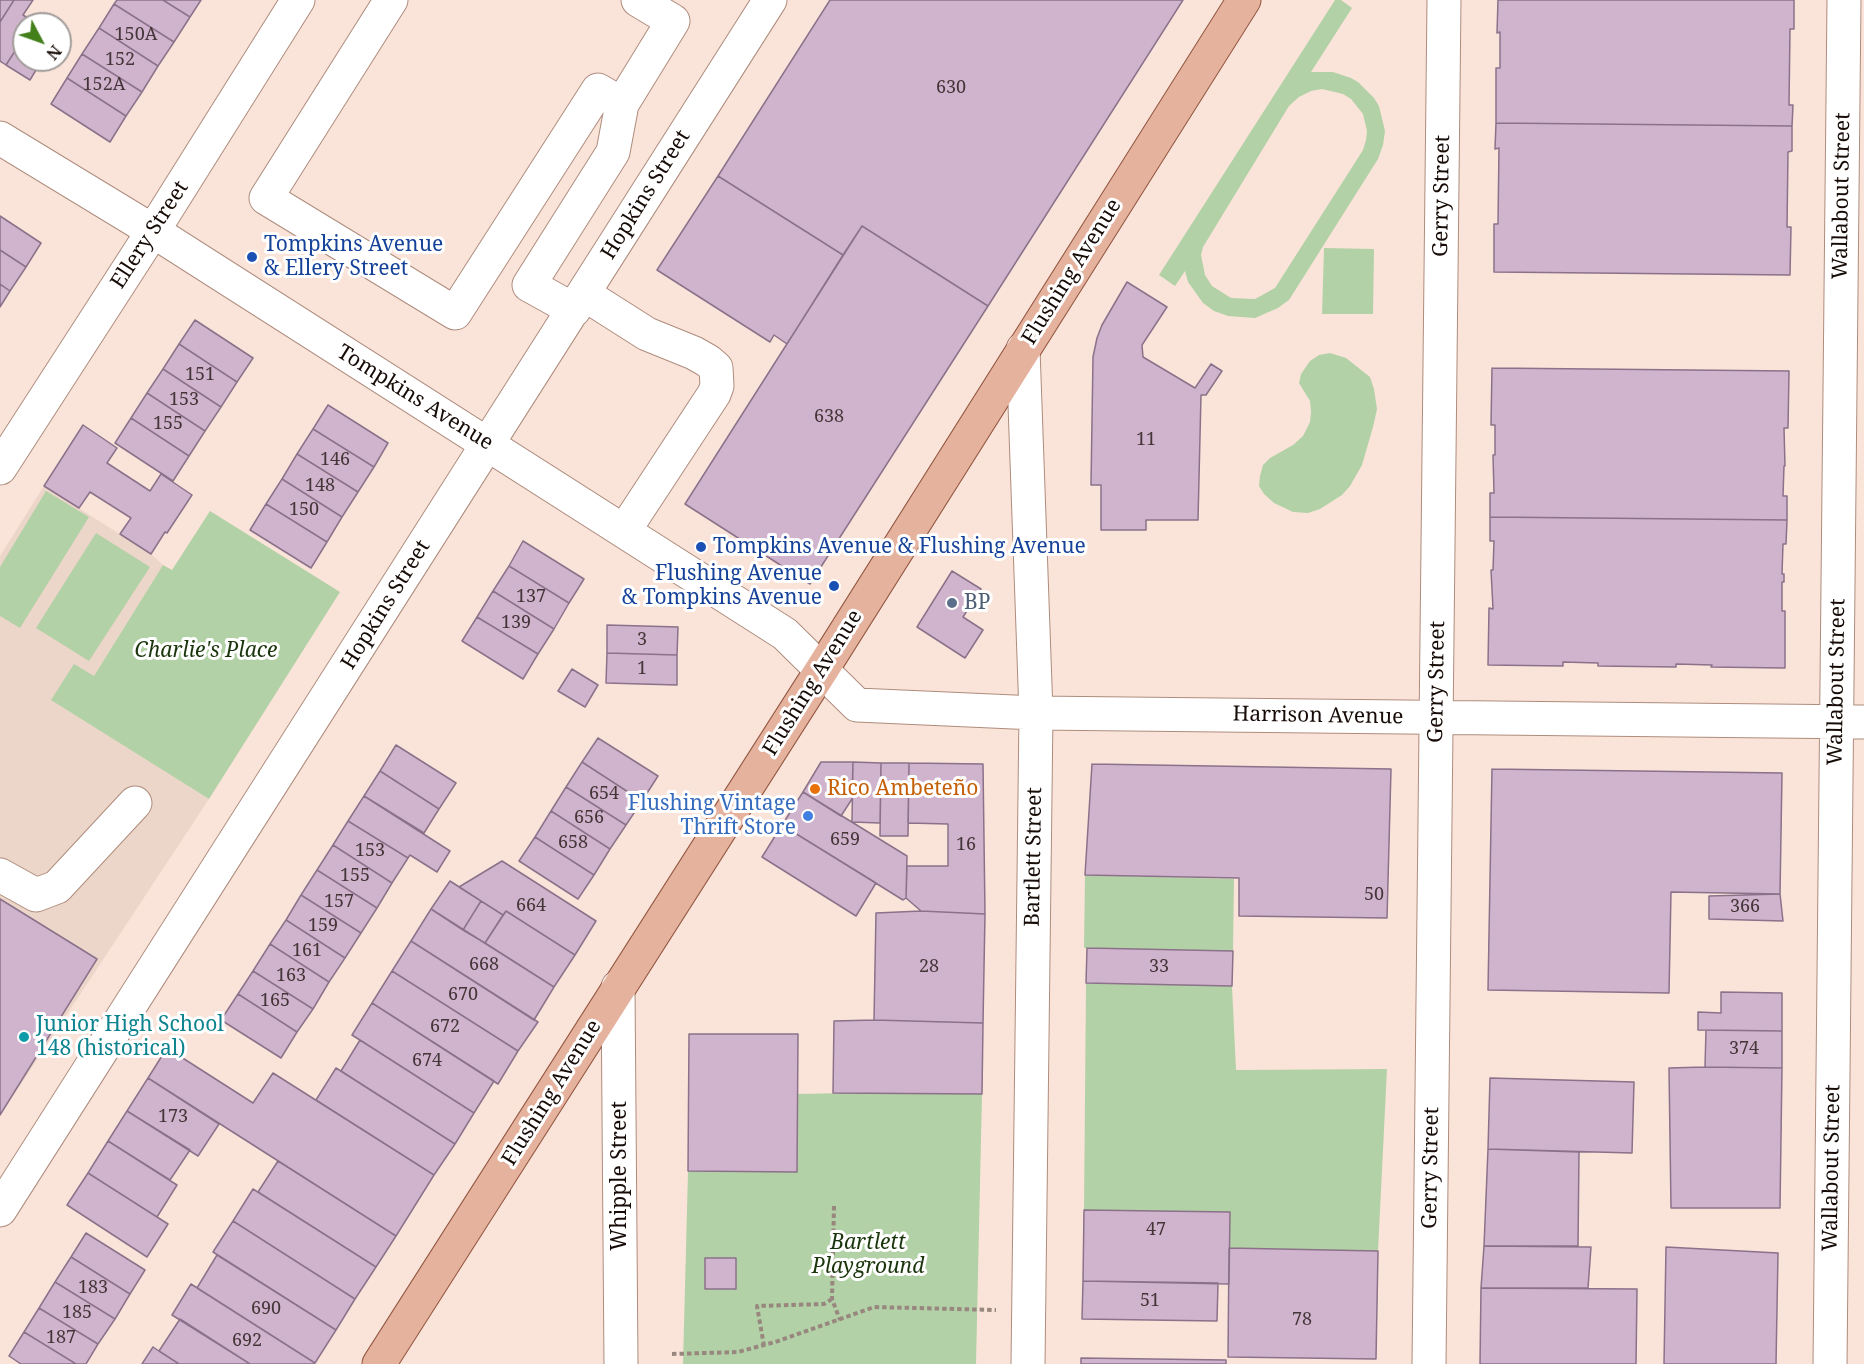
<!DOCTYPE html>
<html>
<head>
<meta charset="utf-8">
<style>
  body { margin:0 }
  #map { position:relative; width:1864px; height:1364px; overflow:hidden; background:#fae4da; font-family:"Noto Serif",serif }
  canvas { display:block }
  .north { position:absolute; left:12px; top:12px; width:60px; height:60px; box-sizing:border-box; background:#fff; border:2px solid #a29d9b; border-radius:50%; rotate:131deg; font-size:16px; font-weight:700; line-height:24px; text-align:center; color:#160b06 }
  .north::after { content:''; display:block; margin:auto; width:21px; height:27px; background:#437f1b; clip-path:polygon(50% 0,100% 100%,50% 72%,0 100%) }
</style>
</head>
<body>
<div id="map">
<canvas width="1864" height="1364"></canvas>
<div class="north">N</div>
</div>
<script>
const g = document.querySelector('canvas').getContext('2d');
g.lineJoin = 'round';
function fill(path, color) {
  g.fillStyle = color;
  g.fill(path, 'evenodd');
}
function shape(rows) {
  const path = new Path2D();
  for (const r of rows) {
    path.moveTo(r[0], r[1]);
    for (let i = 2; i < r.length; i += 2) path.lineTo(r[i], r[i + 1]);
  }
  return path;
}
function trace(path, color, width, dash) {
  g.strokeStyle = color;
  g.lineWidth = width;
  g.lineCap = dash ? 'butt' : 'round';
  g.setLineDash(dash || []);
  g.stroke(path);
}
function label(font, color, halo, rows, align = 'center') {
  g.font = font + ' "Noto Serif",serif';
  g.lineWidth = 6;
  g.setLineDash([]);
  g.textBaseline = 'middle';
  g.strokeStyle = halo;
  g.fillStyle = color;
  for (const [text, x, y, turn = 0] of rows) {
    g.save();
    g.translate(x, y);
    g.rotate((+turn || 0) * Math.PI / 180);
    g.textAlign = isNaN(turn) ? turn : align;
    if (halo) g.strokeText(text, 0, 0);
    g.fillText(text, 0, 0);
    g.restore();
  }
}
const education = shape([
  [44,486,151,554,163,565,94,676,52,700,209,799,0,1116,0,556]
]);
const green = shape([
  [1335,0,1341,0,1352,8,1311,72,1333,72,1351,78,1358,82,1374,98,1379,106,1385,131,1383,145,1378,159,1289,300,1278,308,1255,318,1228,316,1214,311,1203,303,1188,282,1185,271,1175,286,1159,275],
  [1322,89,1343,94,1351,99,1363,114,1367,131,1366,140,1363,150,1275,288,1255,299,1231,298,1212,286,1205,275,1201,255,1203,247,1289,106,1299,97,1311,91],
  [1324,248,1374,249,1373,314,1322,314],
  [1330,353,1346,358,1370,377,1374,389,1377,409,1373,427,1362,465,1350,486,1342,495,1320,509,1308,513,1293,512,1274,503,1264,494,1259,486,1260,476,1263,465,1270,458,1293,445,1303,436,1310,422,1311,412,1310,401,1299,383,1301,374,1310,361,1319,355],
  [46,491,89,517,20,628,0,616,0,567],
  [210,511,340,592,209,799,51,700,74,664,94,676,163,565,172,570],
  [96,533,150,567,89,661,36,628],
  [1085,875,1234,879,1233,951,1084,948],
  [1086,983,1232,986,1236,1070,1387,1069,1378,1251,1229,1248,1230,1212,1084,1210],
  [847,1093,982,1094,976,1364,683,1364,688,1171,797,1172,797,1094]
]);
const building = shape([
  [0,0,14,0,0,22,0,0],
  [14,0,33,0,23,15,34,22,32,24,24,24,24,37,6,65,0,61,0,22,14,0],
  [117,0,163,0,190,17,174,42,114,4,117,0],
  [163,0,201,0,190,17,163,0],
  [830,0,1183,0,988,306,862,226,843,255,718,176,830,0],
  [1498,0,1794,0,1794,29,1790,29,1789,105,1793,105,1792,126,1496,123,1496,68,1500,68,1500,32,1497,33,1498,0],
  [114,4,174,42,158,66,99,28,114,4],
  [99,28,158,66,142,92,82,54,99,28],
  [24,37,24,60,42,60,30,80,6,65,24,37],
  [82,54,142,92,126,116,67,78,82,54],
  [67,78,126,116,110,142,51,104,67,78],
  [1496,123,1792,126,1792,151,1788,152,1787,227,1791,227,1790,275,1494,272,1494,224,1498,224,1499,148,1495,149,1496,123],
  [718,176,843,255,787,344,774,335,770,342,657,270,718,176],
  [0,216,41,243,26,267,0,250,0,216],
  [862,226,988,306,810,584,685,504,862,226],
  [0,250,26,267,10,291,0,284,0,250],
  [1127,282,1167,307,1142,345,1143,357,1195,388,1211,364,1222,371,1206,395,1201,395,1198,520,1146,520,1146,530,1101,530,1101,485,1091,485,1093,357,1097,338,1102,325,1127,282],
  [0,284,10,291,0,307,0,284],
  [195,320,253,358,237,382,179,344,195,320],
  [179,344,237,382,221,407,163,369,179,344],
  [1492,368,1789,371,1788,428,1784,428,1785,466,1784,466,1783,496,1787,496,1787,520,1490,517,1490,493,1494,493,1493,455,1495,455,1495,425,1491,425,1492,368],
  [163,369,221,407,205,431,147,393,163,369],
  [147,393,205,431,189,456,131,418,147,393],
  [328,405,388,443,374,467,313,429,328,405],
  [131,418,189,456,173,481,115,443,131,418],
  [83,425,117,448,107,463,150,491,161,474,192,495,167,533,165,532,151,554,120,534,131,518,90,492,79,508,44,486,83,425],
  [313,429,374,467,358,492,297,454,313,429],
  [297,454,358,492,342,517,282,479,297,454],
  [282,479,342,517,327,542,266,504,282,479],
  [266,504,327,542,311,568,250,530,266,504],
  [1490,517,1787,520,1786,544,1783,544,1782,574,1784,574,1784,582,1782,582,1782,611,1785,611,1785,668,1711,667,1712,665,1676,664,1676,667,1598,666,1598,663,1563,662,1563,666,1488,665,1489,608,1493,609,1491,570,1493,570,1494,541,1490,541,1490,517],
  [523,541,584,579,569,603,509,566,523,541],
  [509,566,569,603,554,629,493,591,509,566],
  [952,571,981,589,963,617,983,630,965,658,917,627,952,571],
  [493,591,554,629,538,654,477,617,493,591],
  [477,617,538,654,523,679,462,641,477,617],
  [607,625,678,627,677,655,607,653,607,625],
  [607,653,677,655,677,685,606,683,607,653],
  [572,669,598,685,585,707,558,691,572,669],
  [598,738,658,776,642,801,582,762,598,738],
  [396,745,456,783,439,809,380,771,396,745],
  [582,762,642,801,626,825,566,787,582,762],
  [821,762,853,762,852,799,841,816,803,792,821,762],
  [853,762,881,763,880,823,852,822,853,762],
  [881,763,909,763,908,836,880,836,881,763],
  [909,763,983,764,985,914,921,911,906,898,907,866,948,866,948,824,908,823,909,763],
  [1092,764,1391,769,1387,918,1239,916,1239,878,1085,875,1092,764],
  [1492,769,1782,773,1780,894,1671,892,1669,993,1488,990,1492,769],
  [380,771,439,809,424,833,364,796,380,771],
  [566,787,626,825,610,849,551,811,566,787],
  [803,792,907,856,906,898,903,900,782,825,803,792],
  [364,796,450,851,437,872,410,855,408,858,348,821,364,796],
  [551,811,610,849,594,875,535,837,551,811],
  [348,821,408,858,392,883,333,845,348,821],
  [782,825,876,883,856,916,762,857,782,825],
  [535,837,594,875,578,899,519,861,535,837],
  [333,845,392,883,377,908,317,870,333,845],
  [502,861,596,921,575,955,506,911,503,915,459,887,502,861],
  [317,870,377,908,361,933,301,895,317,870],
  [450,881,481,901,463,930,431,909,450,881],
  [1780,894,1783,921,1709,919,1709,896,1780,894],
  [301,895,361,933,345,958,286,920,301,895],
  [0,899,97,959,0,1115,0,899],
  [481,901,503,915,485,943,463,930,481,901],
  [431,909,554,987,534,1020,411,941,431,909],
  [506,911,575,955,554,987,485,943,506,911],
  [921,911,985,914,983,1023,874,1020,876,913,921,911],
  [286,920,345,958,329,982,270,944,286,920],
  [411,941,538,1022,518,1051,392,971,411,941],
  [270,944,329,982,313,1009,253,971,270,944],
  [1087,948,1233,951,1232,986,1086,983,1087,948],
  [253,971,313,1009,297,1032,238,994,253,971],
  [392,971,518,1051,498,1084,372,1003,392,971],
  [1721,992,1782,993,1782,1031,1698,1030,1698,1012,1721,1013,1721,992],
  [238,994,297,1032,281,1058,221,1020,238,994],
  [372,1003,494,1081,474,1113,352,1035,372,1003],
  [874,1020,983,1023,982,1094,833,1093,834,1021,874,1020],
  [1706,1030,1782,1031,1782,1068,1705,1067,1706,1030],
  [689,1034,798,1034,797,1172,688,1171,689,1034],
  [360,1040,474,1113,455,1144,341,1071,360,1040],
  [167,1048,253,1103,273,1073,434,1175,396,1236,148,1078,167,1048],
  [1705,1067,1782,1068,1780,1208,1671,1208,1669,1068,1705,1067],
  [336,1068,455,1144,434,1175,316,1100,336,1068],
  [148,1078,219,1124,198,1156,127,1111,148,1078],
  [1490,1078,1634,1082,1632,1153,1488,1149,1490,1078],
  [127,1111,190,1150,170,1180,108,1141,127,1111],
  [108,1141,177,1185,157,1217,88,1173,108,1141],
  [1488,1149,1579,1152,1578,1246,1484,1246,1488,1149],
  [278,1161,396,1236,376,1267,258,1192,278,1161],
  [88,1173,168,1224,147,1257,67,1205,88,1173],
  [253,1189,376,1267,355,1299,233,1221,253,1189],
  [1084,1210,1230,1212,1229,1284,1083,1281,1084,1210],
  [233,1221,355,1299,336,1330,213,1252,233,1221],
  [86,1233,145,1270,130,1294,71,1257,86,1233],
  [1484,1246,1591,1247,1588,1288,1481,1288,1484,1246],
  [1666,1247,1778,1253,1776,1364,1664,1364,1666,1247],
  [1229,1248,1378,1251,1376,1359,1228,1357,1229,1248],
  [217,1255,336,1330,315,1363,197,1288,217,1255],
  [71,1257,130,1294,115,1319,55,1282,71,1257],
  [705,1258,736,1258,736,1289,705,1289,705,1258],
  [1083,1281,1218,1283,1217,1321,1082,1319,1083,1281],
  [55,1282,115,1319,98,1344,39,1308,55,1282],
  [191,1284,315,1363,314,1364,250,1364,172,1315,191,1284],
  [1481,1288,1637,1289,1636,1364,1480,1364,1481,1288],
  [39,1308,98,1344,86,1364,76,1364,24,1332,39,1308],
  [180,1319,250,1364,179,1364,159,1351,180,1319],
  [24,1332,76,1364,21,1364,9,1356,24,1332],
  [153,1347,159,1351,179,1364,142,1364,153,1347],
  [1081,1358,1226,1360,1226,1364,1081,1364,1081,1358]
]);
const path = shape([
  [834,1206,832,1299,840,1320],
  [764,1346,757,1306,824,1304,832,1299],
  [672,1354,738,1352,775,1342,874,1307,996,1310]
]);
const minor = shape([
  [391,0,266,198,455,313,598,90,622,104],
  [0,138,153,231,785,634,857,705,1036,713,1864,722],
  [584,294,647,334,694,353,708,361,716,368,717,386,714,394,624,531],
  [574,310,529,285,613,152,622,104,673,21,638,0],
  [1023,349,1036,713,1028,1364],
  [0,468,153,231,298,0],
  [0,875,36,895,57,887,135,803],
  [618,987,621,1364],
  [0,1210,770,0],
  [1429,1364,1444,0],
  [1830,1364,1844,0]
]);
const major = shape([
  [379,1364,821,671,1244,0]
]);
const markers = [
  [252,257,6,"#1a4fb4"],
  [701,547,6,"#1a4fb4"],
  [834,586,6,"#1a4fb4"],
  [952,603,6,"#5c6f8a"],
  [815,789,6,"#e8710a"],
  [808,816,6,"#3f7fe0"],
  [24,1037,6,"#0f9aa8"]
];
const numberNames = [
  ["150A",136,35],
  ["152",120,60],
  ["152A",104,85],
  ["630",951,88],
  ["151",200,375],
  ["153",184,400],
  ["638",829,417],
  ["155",168,424],
  ["11",1146,440],
  ["146",335,460],
  ["148",320,486],
  ["150",304,510],
  ["137",531,597],
  ["139",516,623],
  ["3",642,640],
  ["1",642,669],
  ["654",604,794],
  ["656",589,818],
  ["659",845,840],
  ["658",573,843],
  ["16",966,845],
  ["153",370,851],
  ["155",355,876],
  ["50",1374,895],
  ["157",339,902],
  ["664",531,906],
  ["366",1745,907],
  ["159",323,926],
  ["161",307,951],
  ["668",484,965],
  ["28",929,967],
  ["33",1159,967],
  ["163",291,976],
  ["670",463,995],
  ["165",275,1001],
  ["672",445,1027],
  ["374",1744,1049],
  ["674",427,1061],
  ["173",173,1117],
  ["47",1156,1230],
  ["183",93,1288],
  ["51",1150,1301],
  ["690",266,1309],
  ["185",77,1313],
  ["78",1302,1320],
  ["187",61,1338],
  ["692",247,1341]
];
const streetNames = [
  ["Hopkins Street",646,195,-58],
  ["Gerry Street",1442,196,-89],
  ["Wallabout Street",1842,196,-89],
  ["Ellery Street",150,235,-57],
  ["Flushing Avenue",1072,272,-58],
  ["Tompkins Avenue",415,398,32],
  ["Hopkins Street",386,605,-58],
  ["Gerry Street",1437,682,-89],
  ["Wallabout Street",1837,682,-89],
  ["Flushing Avenue",813,683,-58],
  ["Harrison Avenue",1318,716,1],
  ["Bartlett Street",1034,857,-89],
  ["Flushing Avenue",552,1093,-58],
  ["Gerry Street",1431,1168,-89],
  ["Wallabout Street",1832,1168,-89],
  ["Whipple Street",620,1176,-90]
];
const transitNames = [
  ["Tompkins Avenue",264,245],
  ["& Ellery Street",264,269],
  ["Tompkins Avenue & Flushing Avenue",713,547],
  ["Flushing Avenue",822,574,"right"],
  ["& Tompkins Avenue",822,598,"right"]
];
const serviceNames = [
  ["BP",964,603]
];
const parkNames = [
  ["Charlie's Place",206,651],
  ["Bartlett",868,1243],
  ["Playground",868,1267]
];
const foodNames = [
  ["Rico Ambeteño",827,789]
];
const shopNames = [
  ["Flushing Vintage",796,804],
  ["Thrift Store",796,828]
];
const cultureNames = [
  ["Junior High School",36,1025],
  ["148 (historical)",36,1049]
];
fill(education, '#ecd6c9');
fill(green, '#b3d1a6');
fill(building, '#d0b4cd');
trace(building, '#8b7189', 1.5);
trace(minor, '#ae8c7d', 35);
trace(major, '#92563f', 35);
trace(path, '#98877f', 4, [4.5, 3]);
trace(minor, '#fff', 33);
trace(major, '#e5b29e', 33);
for (const [x, y, r, color] of markers) {
  const dot = new Path2D();
  dot.arc(x, y, r, 0, 2 * Math.PI);
  g.fillStyle = color;
  g.fill(dot);
  trace(dot, '#fff', 2);
}
label('18px', '#443538', null, numberNames);
label('21px', '#160b06', '#fff', streetNames);
label('21px', '#164399', '#fff', transitNames, 'left');
label('21px', '#4e5e75', '#fff', serviceNames, 'left');
label('italic 21px', '#1b360c', '#fff', parkNames);
label('21px', '#c56008', '#fff', foodNames, 'left');
label('21px', '#366cbe', '#fff', shopNames, 'right');
label('21px', '#0d838f', '#fff', cultureNames, 'left');
</script>
</body>
</html>
